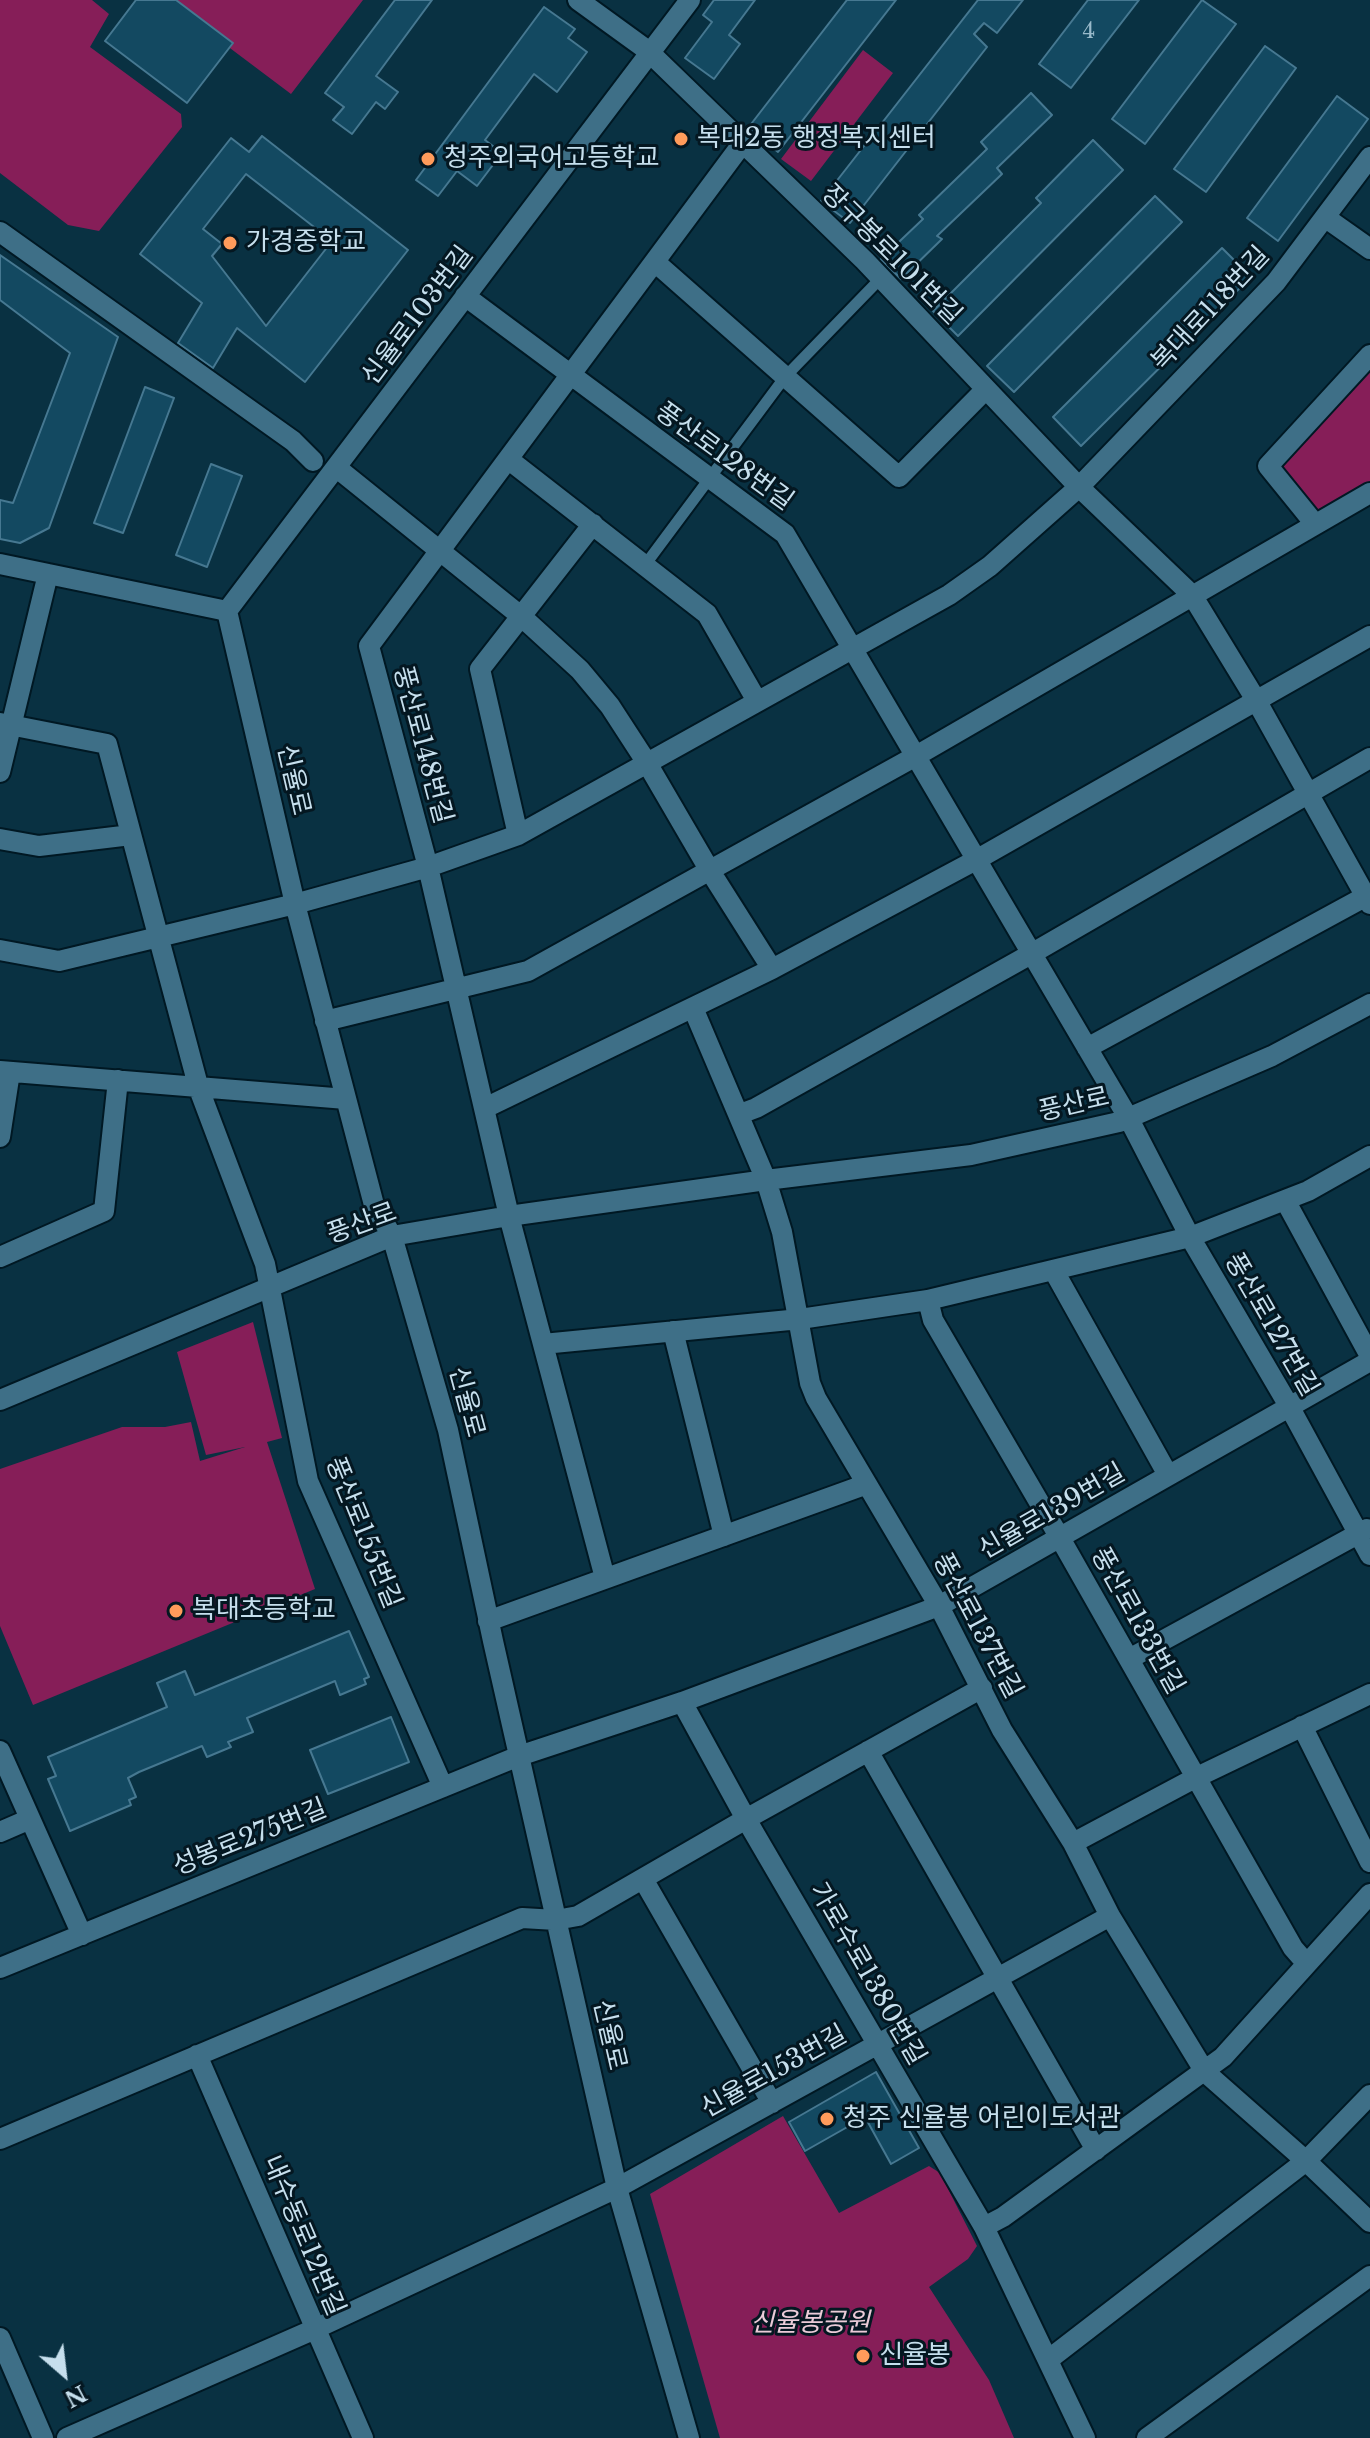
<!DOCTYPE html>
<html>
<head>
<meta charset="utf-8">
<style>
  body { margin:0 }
  #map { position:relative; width:1370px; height:2438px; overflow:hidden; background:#093142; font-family:"Libre Baskerville",serif }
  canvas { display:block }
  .north { position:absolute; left:24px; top:2334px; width:80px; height:80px; -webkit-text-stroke:6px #041721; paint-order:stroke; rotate:152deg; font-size:22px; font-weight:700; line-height:32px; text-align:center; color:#c6dfed }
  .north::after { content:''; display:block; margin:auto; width:28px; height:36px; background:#c6dfed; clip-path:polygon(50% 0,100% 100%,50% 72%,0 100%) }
</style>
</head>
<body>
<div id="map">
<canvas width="1370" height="2438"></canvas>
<div class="north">N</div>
</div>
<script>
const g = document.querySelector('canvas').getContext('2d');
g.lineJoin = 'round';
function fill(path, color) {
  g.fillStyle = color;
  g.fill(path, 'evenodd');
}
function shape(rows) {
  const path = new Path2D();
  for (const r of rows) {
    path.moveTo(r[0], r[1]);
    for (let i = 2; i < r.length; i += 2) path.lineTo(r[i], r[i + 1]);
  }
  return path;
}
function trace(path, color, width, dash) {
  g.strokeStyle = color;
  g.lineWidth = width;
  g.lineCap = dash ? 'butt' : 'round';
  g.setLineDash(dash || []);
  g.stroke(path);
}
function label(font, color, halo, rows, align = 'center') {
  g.font = font + ' "Libre Baskerville","Noto Sans KR",serif';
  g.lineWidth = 6;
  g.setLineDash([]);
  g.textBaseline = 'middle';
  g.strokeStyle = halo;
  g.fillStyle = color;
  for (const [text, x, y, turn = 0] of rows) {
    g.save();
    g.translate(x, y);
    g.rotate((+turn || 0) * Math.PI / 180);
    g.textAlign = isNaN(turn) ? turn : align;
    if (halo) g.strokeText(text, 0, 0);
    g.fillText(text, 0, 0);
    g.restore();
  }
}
const green = shape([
  [0,0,92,0,109,14,90,47,181,114,182,127,99,231,68,225,0,173],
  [166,0,363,0,291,94],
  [863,50,893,73,811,181,781,159],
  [1370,371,1370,482,1316,512,1281,469],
  [253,1322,282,1438,267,1442,315,1589,33,1705,0,1626,0,1469,122,1427,165,1427,191,1422,200,1461,245,1447,206,1455,177,1352],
  [783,2116,839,2213,929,2166,940,2173,977,2246,968,2259,929,2287,989,2380,1014,2438,720,2438,650,2194]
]);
const building = shape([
  [136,0,176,0,233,43,187,103,105,41,136,0],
  [395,0,432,0,376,76,398,92,385,109,376,102,352,134,333,120,344,107,325,93,395,0],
  [714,0,755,0,729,35,740,44,714,79,685,58,712,22,703,15,714,0],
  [847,0,896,0,778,152,748,128,847,0],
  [978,0,1023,0,997,33,984,23,974,34,987,47,850,223,821,201,978,0],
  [1088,0,1139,0,1071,88,1039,64,1088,0],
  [1202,0,1236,24,1145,144,1112,119,1202,0],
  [544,7,575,29,568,38,587,52,557,92,534,74,485,140,502,153,477,186,457,171,438,196,416,180,544,7],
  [1265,46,1296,68,1206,192,1174,169,1265,46],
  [1031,93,1052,115,997,168,1002,174,937,236,942,239,901,279,881,259,923,219,919,215,987,149,981,142,1031,93],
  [1337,96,1368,119,1278,241,1247,218,1337,96],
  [262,136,408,250,305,382,237,328,213,368,178,343,202,303,140,254,231,138,249,152,262,136],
  [246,174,332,241,266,326,212,256,222,244,203,229,246,174],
  [1093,140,1123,170,958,336,933,311,1041,203,1036,198,1093,140],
  [1155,196,1182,222,1014,392,987,366,1155,196],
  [1222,248,1251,277,1081,446,1053,417,1222,248],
  [0,255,118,337,49,528,20,543,0,539,0,500,13,503,70,353,0,300,0,255],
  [145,387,174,398,123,533,94,523,145,387],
  [211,464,242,476,207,567,176,555,211,464],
  [349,1631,369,1677,364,1679,366,1684,340,1695,335,1681,247,1718,253,1732,228,1742,231,1747,207,1757,202,1746,139,1772,128,1778,136,1797,129,1800,131,1805,70,1831,48,1779,56,1776,48,1757,167,1707,157,1683,185,1671,195,1695,349,1631],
  [391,1717,409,1762,328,1794,310,1750,391,1717],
  [876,2072,919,2148,891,2164,865,2117,805,2151,789,2122,876,2072]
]);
const lane = shape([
  [645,565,785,377,881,278]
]);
const street = shape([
  [578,0,647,50,865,261,1079,487,1192,595,1256,700,1370,904],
  [1326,218,1370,249],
  [0,232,293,441,313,461],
  [655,262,899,477,986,389],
  [465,296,785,534,1129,1119,1190,1237,1289,1406,1370,1555],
  [508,459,707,614,757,701],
  [337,468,522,617,580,670,610,706,647,763,710,871,772,969],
  [1315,524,1268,466,1370,355],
  [0,564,227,611],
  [227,611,295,904,374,1205,392,1236,448,1430,493,1641,617,2188,689,2438],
  [227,611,690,0],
  [0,723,107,744,199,1089,265,1264,308,1481,443,1787],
  [0,772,48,574],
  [518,835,480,669,593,524],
  [0,839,39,846,131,835],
  [0,950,59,961,295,904,428,867,518,835,949,595,990,566,1079,487,1276,282,1370,157],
  [693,1008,766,1180,782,1232,810,1383,816,1398,939,1606,1002,1730,1073,1843,1110,1916,1205,2072,1306,2161,1370,2222],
  [325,1021,528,971,916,756,1370,493],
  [1087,1048,1370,894],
  [0,1071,346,1099],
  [485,1108,772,969,976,860,1370,636],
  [740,1114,756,1108,1031,954,1370,758],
  [0,1137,10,1072],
  [1285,1200,1370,1356],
  [0,1257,104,1211,118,1080],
  [1054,1271,1168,1475],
  [928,1300,933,1320,1060,1538,1293,1948,1307,1964],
  [673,1331,724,1536],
  [543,1344,800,1319,928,1300,1190,1237,1308,1191,1370,1156],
  [0,1400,392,1236,509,1216,766,1180,971,1155,1119,1122,1272,1056,1370,1004],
  [605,1578,509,1216,428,867,369,646,742,144],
  [488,1621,867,1484],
  [1129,1659,1367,1529],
  [682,1702,746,1819,984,2227,1085,2438],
  [1302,1726,1370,1862],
  [0,1751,82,1935],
  [868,1751,1096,2150],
  [0,1832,30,1819],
  [1073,1843,1195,1778,1370,1694],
  [643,1879,772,2103],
  [0,1968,519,1756,682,1702,939,1606,1370,1361],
  [197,2055,363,2438],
  [0,2139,522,1918,556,1920,578,1916,746,1819,982,1688],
  [984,2227,1003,2217,1223,2057,1370,1894],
  [0,2338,43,2438],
  [1048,2360,1306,2161,1370,2095],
  [67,2438,315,2329,617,2188,1110,1916],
  [1147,2438,1370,2276]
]);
const markers = [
  [681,139,8,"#ff9b5b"],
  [428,159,8,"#ff9b5b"],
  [230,243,8,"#ff9b5b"],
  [176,1611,8,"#ff9b5b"],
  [827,2119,8,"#ff9b5b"],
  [863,2356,8,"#ff9b5b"]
];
const numberNames = [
  ["4",1089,32]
];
const poiNames = [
  ["복대2동 행정복지센터",697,139],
  ["청주외국어고등학교",444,159],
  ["가경중학교",246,243],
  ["복대초등학교",192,1611],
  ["청주 신율봉 어린이도서관",843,2119],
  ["신율봉",879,2356]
];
const streetNames = [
  ["장구봉로101번길",891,255,45],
  ["복대로118번길",1211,309,-47],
  ["신율로103번길",418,316,-53],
  ["풍산로128번길",724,457,36],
  ["풍산로148번길",422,745,75],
  ["신율로",293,780,77],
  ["풍산로",1074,1105,-13],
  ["풍산로",362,1224,-20],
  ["풍산로127번길",1271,1325,60],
  ["신율로",466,1402,75],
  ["신율로139번길",1052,1512,-30],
  ["풍산로155번길",363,1533,68],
  ["풍산로133번길",1137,1621,61],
  ["풍산로137번길",977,1626,62],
  ["성봉로275번길",250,1838,-22],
  ["가로수로1380번길",867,1974,60],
  ["신율로",609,2035,77],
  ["신율로153번길",774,2072,-29],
  ["내수동로12번길",303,2236,67]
];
const parkNames = [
  ["신율봉공원",810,2324]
];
fill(green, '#861e58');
fill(building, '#134961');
trace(building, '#467891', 2);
trace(lane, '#001823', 15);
trace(street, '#001823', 24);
trace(lane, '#3e6f87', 11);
trace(street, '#3e6f87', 20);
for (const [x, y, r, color] of markers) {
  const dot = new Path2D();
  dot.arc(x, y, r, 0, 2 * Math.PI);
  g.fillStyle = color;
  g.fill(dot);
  trace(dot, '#041721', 3);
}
label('22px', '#99baca', null, numberNames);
label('26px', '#c6dfed', '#041721', poiNames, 'left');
label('26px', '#c6dfed', '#041721', streetNames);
label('italic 26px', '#ebcbd8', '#041721', parkNames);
</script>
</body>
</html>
